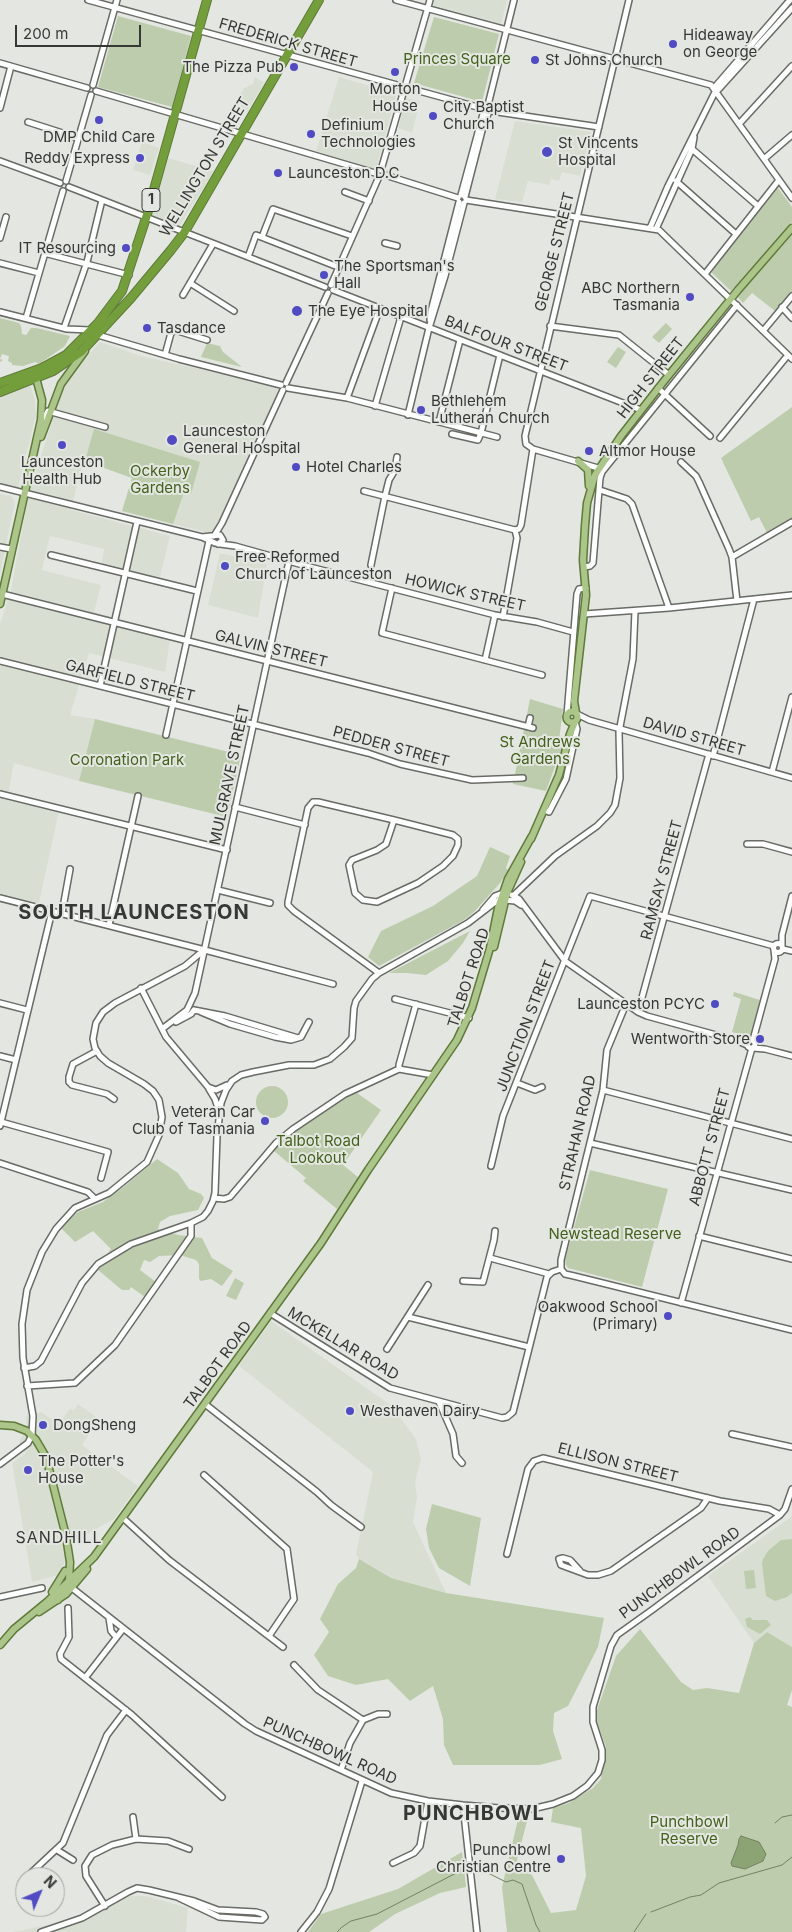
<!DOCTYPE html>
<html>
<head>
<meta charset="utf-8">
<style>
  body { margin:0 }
  #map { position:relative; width:792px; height:1932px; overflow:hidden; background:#e4e7e1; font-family:Inter,sans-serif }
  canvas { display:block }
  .north { position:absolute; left:15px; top:1867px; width:50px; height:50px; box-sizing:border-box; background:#e4e7e1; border:1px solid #9fa19d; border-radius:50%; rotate:45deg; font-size:14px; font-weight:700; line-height:20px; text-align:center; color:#373836 }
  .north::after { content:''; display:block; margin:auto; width:18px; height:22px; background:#504bc2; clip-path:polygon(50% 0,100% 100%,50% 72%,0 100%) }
  .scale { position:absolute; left:15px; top:25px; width:126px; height:22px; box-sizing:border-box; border:2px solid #373836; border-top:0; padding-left:6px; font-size:15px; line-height:18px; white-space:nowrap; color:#373836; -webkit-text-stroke:4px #e4e7e1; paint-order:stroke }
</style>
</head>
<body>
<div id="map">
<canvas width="792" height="1932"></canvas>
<div class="north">N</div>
<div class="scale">200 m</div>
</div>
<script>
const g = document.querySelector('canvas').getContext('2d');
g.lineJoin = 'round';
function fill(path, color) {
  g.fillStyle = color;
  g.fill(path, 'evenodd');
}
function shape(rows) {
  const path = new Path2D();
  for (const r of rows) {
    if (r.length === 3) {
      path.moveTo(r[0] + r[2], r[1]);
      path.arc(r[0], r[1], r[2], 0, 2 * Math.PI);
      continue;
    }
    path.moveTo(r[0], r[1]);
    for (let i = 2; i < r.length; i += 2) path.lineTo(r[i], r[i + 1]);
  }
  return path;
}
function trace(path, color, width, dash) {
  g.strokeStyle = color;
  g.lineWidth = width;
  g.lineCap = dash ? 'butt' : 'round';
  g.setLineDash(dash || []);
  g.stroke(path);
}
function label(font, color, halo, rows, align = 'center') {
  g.font = font + ' Inter,sans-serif';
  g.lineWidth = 4;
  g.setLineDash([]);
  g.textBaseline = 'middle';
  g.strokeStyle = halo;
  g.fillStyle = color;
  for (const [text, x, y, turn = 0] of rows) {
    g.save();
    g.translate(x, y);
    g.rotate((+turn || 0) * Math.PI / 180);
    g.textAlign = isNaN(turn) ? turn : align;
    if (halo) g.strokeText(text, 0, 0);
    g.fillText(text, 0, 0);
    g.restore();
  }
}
const built = shape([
  [434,0,507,0,501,24,433,5],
  [255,77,264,83,246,113,241,106,240,95,244,88,253,84],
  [339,77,394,93,396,95,377,166,372,169,316,151],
  [406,98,420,101,412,133,398,128],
  [515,121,591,132,580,176,562,172,559,181,551,179,549,185,528,181,522,202,495,199],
  [142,142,159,148,150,175,133,170],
  [168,158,214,171,179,226,151,214],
  [100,342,141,356,280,387,213,534,122,511,132,478,83,461,71,510,170,536,159,581,101,566,104,549,50,536,42,570,101,585,94,612,171,634,165,672,89,653,70,715,95,719,79,781,14,763,7,800,59,811,39,903,0,894,0,624,11,590,29,493,62,391,75,370],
  [30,385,35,400,36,415,18,488,0,483,0,397,12,391],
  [0,494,11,496,15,502,0,574],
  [220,553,267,564,258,618,208,605],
  [271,1321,392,1406,416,1439,421,1459,415,1482,417,1497,413,1522,446,1593,391,1578,359,1559,356,1554,373,1472,239,1366],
  [78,1404,99,1419,82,1445,138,1486,114,1519,73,1542,59,1575,32,1582,12,1463,26,1453,19,1442,27,1426,26,1416,41,1412,59,1424,70,1408,74,1411],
  [792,1514,792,1647,767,1632,754,1643,708,1576,791,1517],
  [116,1896,146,1896,188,1908,186,1932,12,1932,74,1920]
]);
const green = shape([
  [118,16,191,36,172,107,98,87],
  [434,17,499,34,482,102,414,83],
  [778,188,792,207,792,222,731,291,710,271],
  [792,235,792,291,775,311,752,293,743,303,737,296],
  [0,318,19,323,21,326,22,334,26,335,31,328,36,328,70,336,65,346,39,364,35,362,23,366,12,365,12,363,8,361,9,356,2,354,0,359,3,360,0,362],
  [666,323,672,329,659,343,652,337],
  [207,343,220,346,223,352,242,367,201,357],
  [618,347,626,352,616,368,607,362],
  [792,407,792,518,767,533,759,517,751,521,721,458],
  [94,429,200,462,191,494,184,492,173,524,122,511,132,478,85,461],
  [530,699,563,709,559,740,561,750,546,791,513,784],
  [95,719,241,755,227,817,79,781],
  [490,847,510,856,506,868,508,870,501,882,474,912,464,920,379,966,368,957,381,931,433,906,477,876],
  [470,931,463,943,448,961,426,975,407,973,389,973],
  [734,992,760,1000,751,1035,746,1036,732,1032,741,999,733,996],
  [272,1102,16],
  [357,1093,381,1110,343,1165,359,1178,337,1209,303,1181,306,1178,273,1150,295,1130,346,1096],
  [157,1159,178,1173,189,1189,201,1194,204,1198,198,1210,170,1216,160,1222,158,1229,178,1235,202,1238,212,1258,233,1271,222,1286,211,1279,201,1281,199,1279,199,1264,196,1260,180,1255,159,1256,150,1262,144,1260,140,1270,156,1282,145,1297,131,1287,129,1290,122,1290,97,1269,111,1249,93,1231,75,1242,60,1227,78,1212,103,1202,126,1185],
  [590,1170,668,1189,642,1287,568,1268,566,1265,565,1260],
  [235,1278,244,1283,236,1300,226,1296],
  [432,1504,481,1518,470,1586,439,1568,429,1548,426,1529],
  [792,1539,792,1593,787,1597,775,1601,766,1596,762,1564,763,1559,768,1551,781,1540],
  [359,1559,391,1578,446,1593,604,1618,598,1647,568,1706,554,1713,553,1731,562,1759,540,1765,453,1765,444,1745,443,1719,433,1686,410,1701,388,1679,356,1685,328,1676,314,1655,329,1632,320,1619,338,1584,356,1568],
  [754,1570,756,1588,746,1589,744,1571],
  [750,1617,753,1620,767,1620,771,1625,760,1634,747,1627,745,1619],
  [640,1629,681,1682,693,1690,707,1688,739,1693,754,1643,767,1632,792,1647,792,1690,787,1705,792,1707,792,1932,507,1932,502,1887,519,1815,528,1817,515,1868,532,1875,551,1913,576,1910,586,1876,581,1828,551,1822,553,1808,569,1803,593,1788,601,1779,606,1747,595,1716,616,1656],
  [462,1852,466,1887,440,1893,395,1914,369,1932,308,1932,321,1914,398,1889]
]);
const water = shape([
  [741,1836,759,1842,766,1854,763,1861,745,1869,732,1866,731,1863,738,1845,739,1839,741,1836]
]);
const stream = shape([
  [775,1823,782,1817,792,1815],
  [474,1866,506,1882,513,1880,522,1884,536,1925,540,1932],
  [651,1912,690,1897,701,1895,719,1883,782,1865,792,1857],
  [337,1932,342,1927,351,1921,377,1914,464,1869],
  [634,1932,646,1914]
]);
const minor = shape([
  [88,0,481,108],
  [396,0,711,85,792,198],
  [0,63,87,88],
  [93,85,117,0],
  [714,88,790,0],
  [96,91,375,173],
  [717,91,792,8],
  [488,105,514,0],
  [0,108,11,66],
  [491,111,599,127],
  [28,122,78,138],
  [739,124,792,66],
  [692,149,758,206],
  [764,159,792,135],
  [0,161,60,183],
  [381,170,430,0],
  [385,175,458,198],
  [66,181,91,95],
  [676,181,736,234],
  [69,187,325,287],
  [345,192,369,201],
  [461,195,483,114],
  [465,197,484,123,488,114],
  [466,200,659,230,792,359],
  [650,228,668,186,716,90],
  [656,229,692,149,694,137],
  [262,237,273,209,352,236],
  [0,238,6,217],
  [385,243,397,246],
  [44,253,129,275],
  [248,257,256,235,338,267],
  [0,263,39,273],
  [705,274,779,180],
  [190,283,234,311],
  [331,285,378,179],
  [333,290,641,410],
  [183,295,213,244],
  [782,307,792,318],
  [0,312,67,329,90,330],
  [26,318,63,191],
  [430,320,431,311,459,202],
  [550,326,619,335,669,375],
  [64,328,87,262,102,200],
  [763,331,792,296],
  [98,335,179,359,281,385],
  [165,355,171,333,175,330,207,340],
  [286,383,328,293],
  [288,388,347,398,497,437],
  [658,388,710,436],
  [347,398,380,308],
  [375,406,401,317],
  [408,415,429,328,445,276,464,203],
  [42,422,48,411,105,427],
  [439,422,460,340],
  [452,434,478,440,481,433,500,355],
  [720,438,788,355],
  [681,462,696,476,699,482,729,549,732,557,737,601],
  [598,468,533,449,526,444,525,436,629,0],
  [0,487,202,537,215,543],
  [600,490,627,499,632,504,669,608],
  [364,491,515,530],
  [515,530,519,529,521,525,533,449],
  [214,536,222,523,283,390],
  [202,537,220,535,223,540,218,544],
  [220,544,235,546,310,567,495,615,537,622,573,632],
  [0,547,11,549],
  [51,555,197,591],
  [732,557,792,522],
  [371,565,385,496,389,480,395,470,397,457],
  [584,567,590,566,593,563,600,478,602,472,737,305],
  [392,588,382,633,542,675],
  [2,594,533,728],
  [584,614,669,608,792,595],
  [503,617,517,538,515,530],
  [485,660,495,615],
  [0,661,368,753,400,764,472,780,523,778],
  [100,686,137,522],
  [577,714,589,720,792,778],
  [567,715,577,594,579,589,586,588],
  [528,727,530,718],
  [166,735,209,541],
  [713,756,754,599],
  [772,772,792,697],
  [0,794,227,850],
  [235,807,305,825],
  [544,810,549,812,566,779,577,729,575,722],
  [747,844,763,844,792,852],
  [218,890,270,903],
  [512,895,519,899,565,961,638,1012,647,1016,738,1041,747,1045],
  [514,895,555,856,597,826,610,813,615,805,620,778,619,732,633,659,635,611],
  [0,898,201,949,333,984],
  [505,900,515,901,521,905],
  [483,910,495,896,503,893],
  [62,913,70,869],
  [109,925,138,796],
  [778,948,4.5],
  [782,945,782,935,792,896],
  [783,949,792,951],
  [379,973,294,911,288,905,288,902,308,808,313,802,318,802,394,820,453,835,458,839,458,845,453,856,443,866,418,883,377,902,363,900,355,893,349,865,352,860,377,850,386,844,394,820],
  [141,988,166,1037,208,1087,216,1090,227,1085],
  [395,999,469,1018],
  [0,1003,27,1010],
  [194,1010,225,1016,298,1038],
  [201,1012,230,1024,275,1037,291,1040,301,1037,309,1022],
  [638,1012,709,754],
  [176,1022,191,1014,194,1010],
  [162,1029,187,1010,195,993,289,561],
  [751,1044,4],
  [753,1040,775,959,774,950],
  [753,1048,765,1049,792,1056],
  [97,1051,73,1064,69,1077,69,1082,72,1085,107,1094,114,1099],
  [0,1056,16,1060],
  [399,1069,399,1065,416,1004],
  [517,1083,535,1090,542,1087],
  [209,1089,215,1099,218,1108],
  [603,1090,792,1139],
  [1,1122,108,1152,101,1178],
  [0,1126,52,911],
  [590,1143,792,1190],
  [0,1163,88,1192,95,1199],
  [491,1166,503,1116,590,896,774,946],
  [214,1198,224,1199,230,1197,276,1143,293,1129,345,1094,399,1069,433,1075],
  [699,1236,792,1259],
  [490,1258,549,1274],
  [561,1269,561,1260,603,1090,607,1050,626,1004],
  [561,1269,565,1274,574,1276,792,1330],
  [463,1281,483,1282,494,1240,495,1231],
  [681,1303,752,1048],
  [270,1313,390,1388,502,1418,507,1417,513,1412,547,1277,552,1272,561,1269],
  [408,1317,529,1347],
  [387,1349,428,1285],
  [24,1368,35,1366,41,1361,82,1283,98,1264,131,1244,191,1223,203,1217,208,1211,213,1201,215,1193,217,1136,221,1103,226,1090,232,1081,241,1075,253,1072,289,1065,314,1065,330,1059,344,1047,352,1038,354,1008,356,1001,372,979,379,973,468,923,494,903,501,899],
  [27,1386,75,1383,115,1345,191,1236,191,1223],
  [439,1402,453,1434,456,1456,462,1463],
  [205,1404,317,1492,331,1505,361,1527],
  [732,1434,792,1447],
  [0,1464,28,1443,32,1435,33,1416,23,1358,22,1324,27,1290,42,1252,56,1229,75,1208,109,1193,147,1162,159,1135,162,1117,159,1100,153,1091,144,1084,108,1063,100,1056,95,1048,93,1039,96,1023,103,1012,115,1003,185,966,204,950],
  [204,1475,287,1549,294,1599,269,1636],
  [123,1518,169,1560,283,1647],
  [507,1554,528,1469,534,1461,543,1458,720,1501,769,1509,780,1515],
  [580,1571,570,1560,563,1558,559,1559,561,1565,588,1575,598,1575,611,1571,701,1508,708,1498],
  [72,1588,245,1724,256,1731,391,1793,428,1801,463,1805,499,1808,532,1809,553,1804,573,1796,587,1786,598,1773,602,1760,602,1750,593,1722,593,1707,611,1646,617,1635,652,1610,780,1515,785,1509,792,1489],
  [0,1597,42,1588],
  [68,1608,69,1637,60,1654,61,1659,132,1715,222,1797],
  [109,1618,111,1631,116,1637],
  [294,1665,318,1690,363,1720],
  [85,1678,123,1629],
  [341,1770,350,1743,363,1720,378,1714,387,1714],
  [463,1805,477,1932],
  [133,1817,136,1839],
  [57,1850,73,1860],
  [393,1863,414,1853,420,1846,428,1801],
  [32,1872,63,1843,107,1735,126,1710],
  [105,1906,86,1876,85,1866,92,1855,112,1845,136,1839,168,1841,189,1849],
  [41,1932,82,1918,128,1892,137,1888,149,1890,194,1901,218,1910,256,1912,263,1914,265,1917,262,1920,219,1917,179,1898],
  [301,1932,317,1912,329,1889,362,1781]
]);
const major = shape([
  [41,437,61,384,85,351],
  [578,461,588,470,589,486],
  [0,604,41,420,42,400,36,378],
  [572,717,5.5],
  [576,713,574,701,586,595,583,560,585,526,587,503,595,475,621,436,664,381,738,290,792,228],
  [531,839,559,775,570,734,575,722],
  [494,947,507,893,521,862],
  [0,1425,14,1426,27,1431,36,1440,46,1457,66,1536,70,1562,69,1580,58,1600],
  [52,1592,65,1571],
  [39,1612,66,1594,87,1569],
  [0,1645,14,1629,48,1601,94,1557,321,1243,368,1170,457,1040,472,1008,490,948,498,908,508,879,532,836]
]);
const highway = shape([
  [0,383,42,368,66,355,98,323,122,291,146,218,207,0],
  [0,392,53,371,81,352,131,298,171,250,184,233,319,0]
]);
const markers = [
  [673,44,5,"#504bc2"],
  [535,60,5,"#504bc2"],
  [294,67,5,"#504bc2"],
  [395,72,5,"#504bc2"],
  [433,116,5,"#504bc2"],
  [99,120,5,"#504bc2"],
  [311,134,5,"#504bc2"],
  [547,152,6,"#504bc2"],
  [140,158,5,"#504bc2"],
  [278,173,5,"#504bc2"],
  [126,248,5,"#504bc2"],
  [324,275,5,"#504bc2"],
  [690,297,5,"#504bc2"],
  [297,311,6,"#504bc2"],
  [147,328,5,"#504bc2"],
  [421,410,5,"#504bc2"],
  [172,440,6,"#504bc2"],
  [62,445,5,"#504bc2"],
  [589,451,5,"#504bc2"],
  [296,467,5,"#504bc2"],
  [225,566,5,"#504bc2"],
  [715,1004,5,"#504bc2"],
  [760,1039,5,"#504bc2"],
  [265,1121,5,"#504bc2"],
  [668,1316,5,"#504bc2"],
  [350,1411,5,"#504bc2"],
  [43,1425,5,"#504bc2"],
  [28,1470,5,"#504bc2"],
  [561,1859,5,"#504bc2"]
];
const shields = [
  [151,200,18]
];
const shieldNames = [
  ["1",151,200]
];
const poiNames = [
  ["Hideaway",683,35],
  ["on George",683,52],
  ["St Johns Church",545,60],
  ["The Pizza Pub",284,67,"right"],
  ["Morton",395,89,"center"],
  ["House",395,106,"center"],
  ["City Baptist",443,107],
  ["Church",443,124],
  ["Definium",321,125],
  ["Technologies",321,142],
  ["DMP Child Care",99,137,"center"],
  ["St Vincents",558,143],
  ["Hospital",558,160],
  ["Reddy Express",130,158,"right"],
  ["Launceston D.C",288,173],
  ["IT Resourcing",116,248,"right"],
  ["The Sportsman's",334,266],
  ["Hall",334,283],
  ["ABC Northern",680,288,"right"],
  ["Tasmania",680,305,"right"],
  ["The Eye Hospital",308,311],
  ["Tasdance",157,328],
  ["Bethlehem",431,401],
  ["Lutheran Church",431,418],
  ["Launceston",183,431],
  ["General Hospital",183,448],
  ["Altmor House",599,451],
  ["Launceston",62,462,"center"],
  ["Health Hub",62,479,"center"],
  ["Hotel Charles",306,467],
  ["Free Reformed",235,557],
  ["Church of Launceston",235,574],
  ["Launceston PCYC",705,1004,"right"],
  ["Wentworth Store",750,1039,"right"],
  ["Veteran Car",255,1112,"right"],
  ["Club of Tasmania",255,1129,"right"],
  ["Oakwood School",658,1307,"right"],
  ["(Primary)",658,1324,"right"],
  ["Westhaven Dairy",360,1411],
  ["DongSheng",53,1425],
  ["The Potter's",38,1461],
  ["House",38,1478],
  ["Punchbowl",551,1850,"right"],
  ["Christian Centre",551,1867,"right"]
];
const streetNames = [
  ["FREDERICK STREET",288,43,16],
  ["WELLINGTON STREET",205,167,-59],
  ["GEORGE STREET",555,252,-76],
  ["BALFOUR STREET",506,344,21],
  ["HIGH STREET",651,378,-52],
  ["HOWICK STREET",465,593,13],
  ["GALVIN STREET",271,649,14],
  ["GARFIELD STREET",130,681,14],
  ["DAVID STREET",694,737,16],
  ["PEDDER STREET",391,747,15],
  ["MULGRAVE STREET",230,775,-78],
  ["RAMSAY STREET",662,880,-75],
  ["TALBOT ROAD",469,978,-72],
  ["JUNCTION STREET",526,1026,-69],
  ["STRAHAN ROAD",578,1133,-77],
  ["ABBOTT STREET",710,1147,-75],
  ["MCKELLAR ROAD",343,1344,31],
  ["TALBOT ROAD",218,1365,-54],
  ["ELLISON STREET",618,1463,14],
  ["PUNCHBOWL ROAD",680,1573,-36],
  ["PUNCHBOWL ROAD",330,1751,24]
];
const parkNames = [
  ["Princes Square",457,59],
  ["Ockerby",160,471],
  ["Gardens",160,488],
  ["St Andrews",540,742],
  ["Gardens",540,759],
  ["Coronation Park",127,760],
  ["Talbot Road",318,1141],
  ["Lookout",318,1158],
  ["Newstead Reserve",615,1234],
  ["Punchbowl",689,1822],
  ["Reserve",689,1839]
];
const neighbourhoodNames = [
  ["SANDHILL",59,1538]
];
const districtNames = [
  ["SOUTH LAUNCESTON",134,913],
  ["PUNCHBOWL",474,1814]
];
fill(built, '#d8dfd2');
fill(green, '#bcccac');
fill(water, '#8ca374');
trace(water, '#728361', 1);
trace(stream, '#728361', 1);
trace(minor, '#686b66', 8);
trace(major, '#5f7a3a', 9);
trace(highway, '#5f7a3a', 10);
trace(minor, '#fff', 5);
trace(major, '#acc58a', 6);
trace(highway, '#749e3c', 8);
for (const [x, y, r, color] of markers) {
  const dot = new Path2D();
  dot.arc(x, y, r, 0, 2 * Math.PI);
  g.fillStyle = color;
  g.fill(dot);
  trace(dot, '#e4e7e1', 2);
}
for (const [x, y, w] of shields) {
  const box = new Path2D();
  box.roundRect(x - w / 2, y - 11.5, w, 23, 4);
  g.fillStyle = '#e4e7e1';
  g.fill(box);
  trace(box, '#373836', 1);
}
label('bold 14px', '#373836', null, shieldNames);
label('15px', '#373836', '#e4e7e1', poiNames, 'left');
label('15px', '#373836', '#e4e7e1', streetNames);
label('15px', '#44611b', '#e4e7e1', parkNames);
g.letterSpacing = '1px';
label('16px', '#373836', '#e4e7e1', neighbourhoodNames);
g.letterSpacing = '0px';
g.letterSpacing = '1px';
label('bold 20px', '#373836', '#e4e7e1', districtNames);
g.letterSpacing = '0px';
</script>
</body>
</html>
